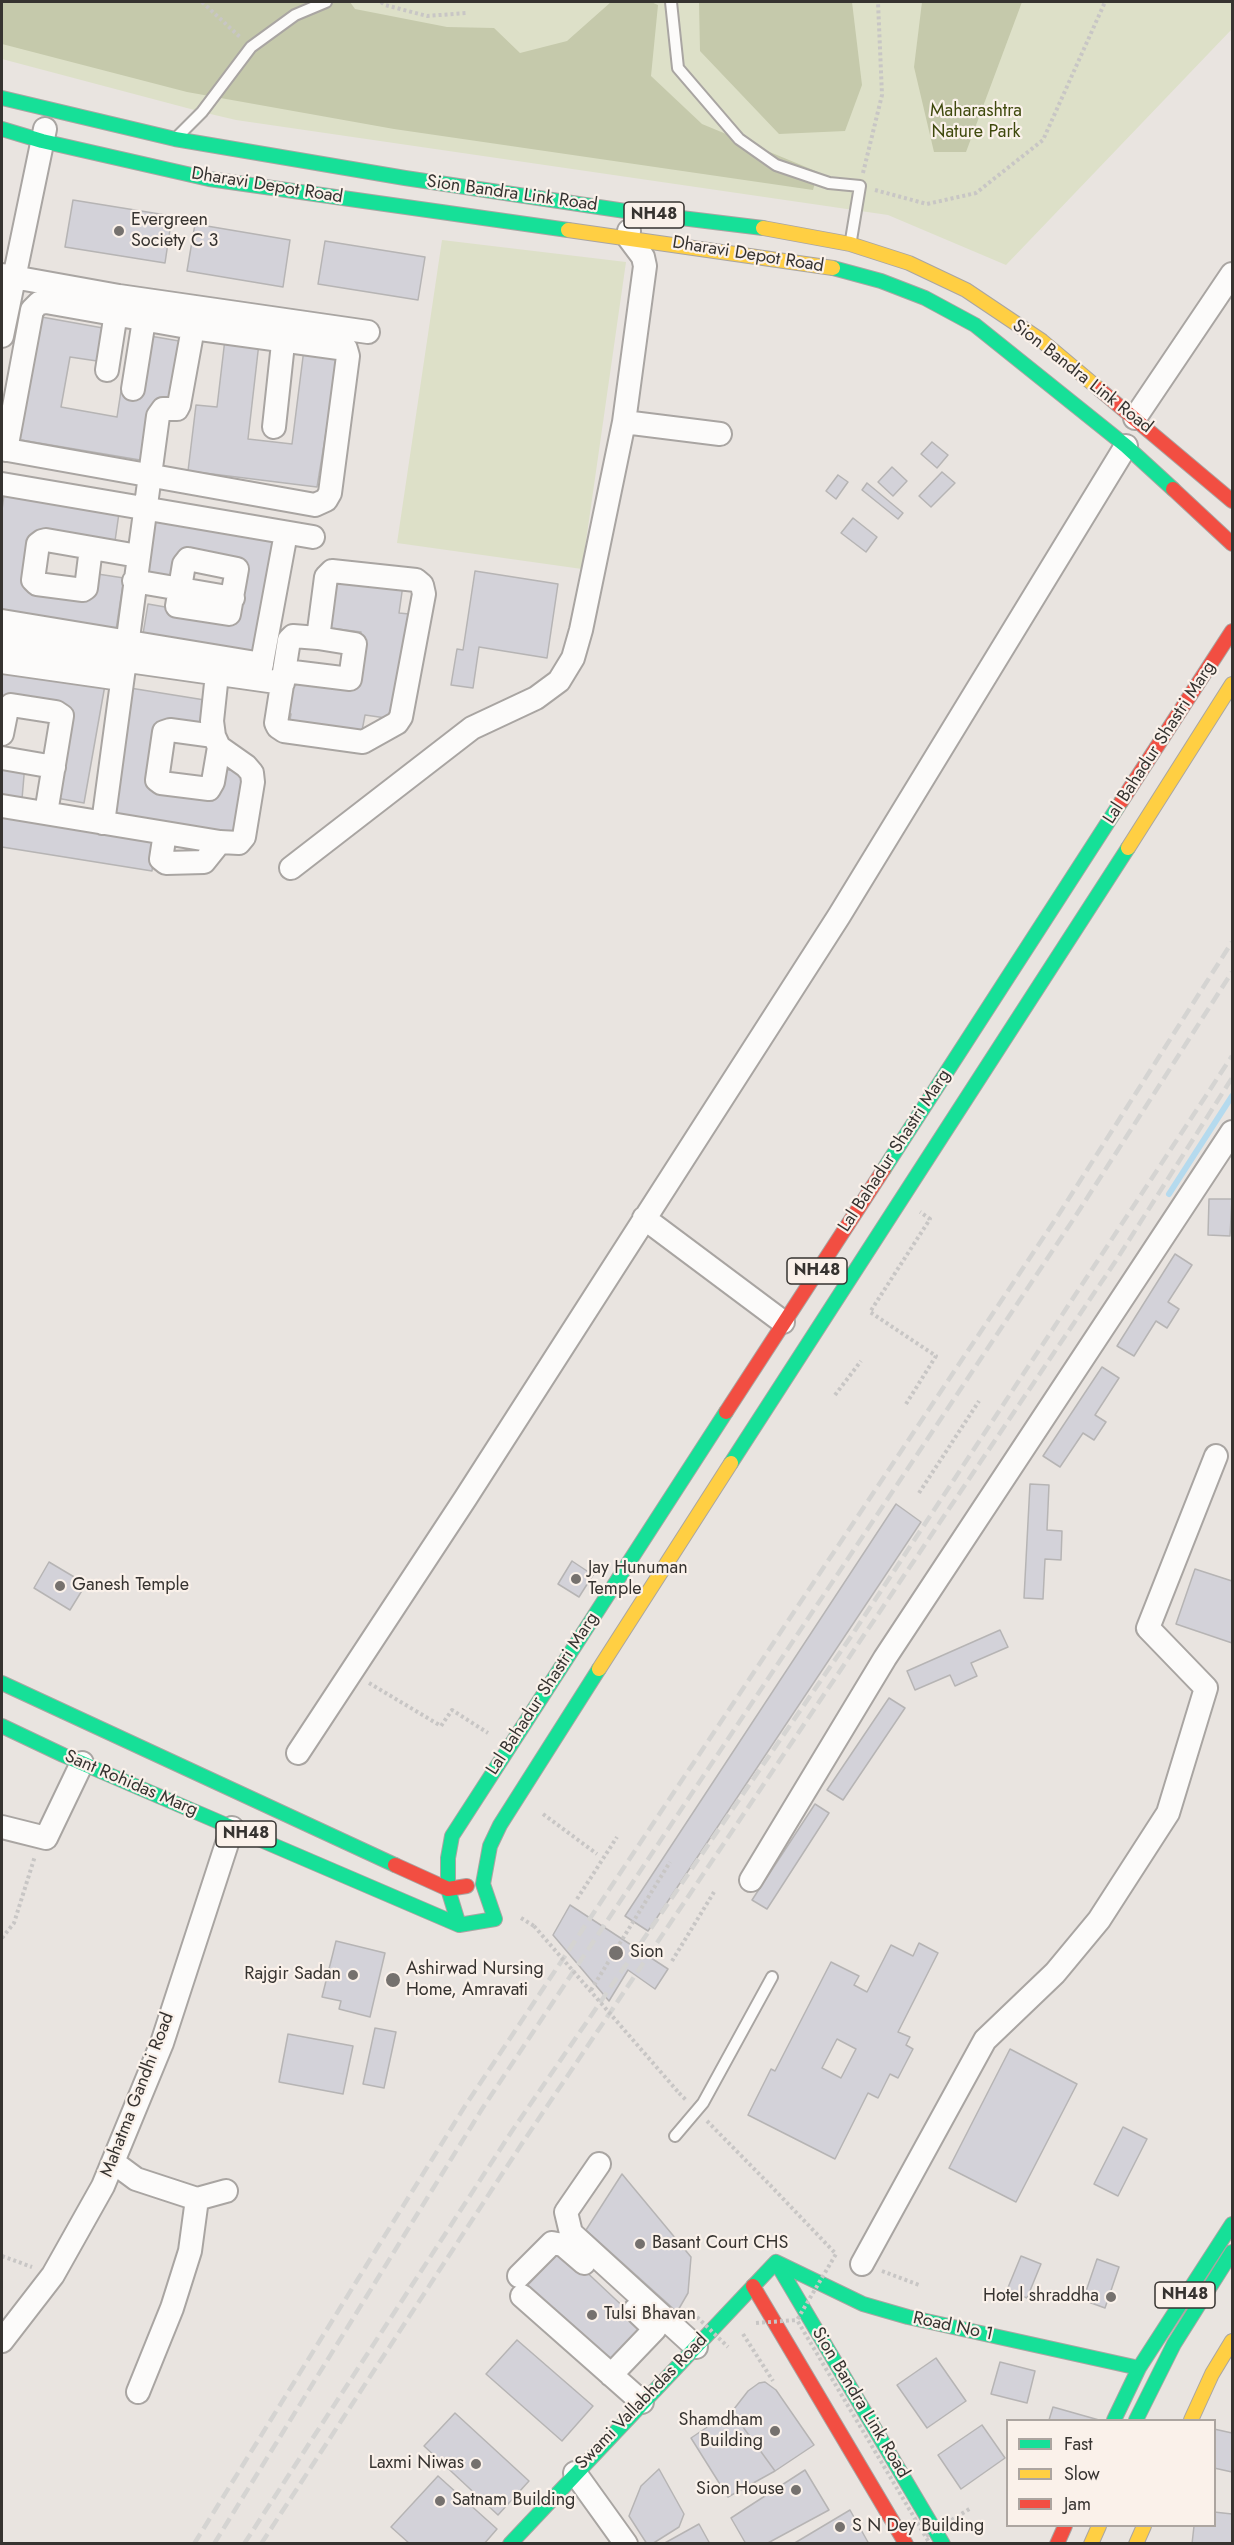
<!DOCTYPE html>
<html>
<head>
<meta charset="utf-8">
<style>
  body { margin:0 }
  #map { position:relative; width:1234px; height:2545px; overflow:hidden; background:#e9e4e0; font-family:Jost,sans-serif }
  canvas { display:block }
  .frame { position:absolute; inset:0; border:3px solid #363330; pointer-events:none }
  .legend { position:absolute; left:1006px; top:2419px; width:210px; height:108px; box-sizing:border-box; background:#faf1ea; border:2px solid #aca5a0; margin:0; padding:8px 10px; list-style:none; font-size:18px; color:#363330 }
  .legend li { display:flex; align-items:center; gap:12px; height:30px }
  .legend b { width:30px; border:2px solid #aca5a0 }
</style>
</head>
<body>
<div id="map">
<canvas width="1234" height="2545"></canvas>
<div class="frame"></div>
<ul class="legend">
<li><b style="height:8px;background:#16e098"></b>Fast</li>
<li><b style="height:8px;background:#ffcf43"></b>Slow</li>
<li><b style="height:8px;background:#f24e42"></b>Jam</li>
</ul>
</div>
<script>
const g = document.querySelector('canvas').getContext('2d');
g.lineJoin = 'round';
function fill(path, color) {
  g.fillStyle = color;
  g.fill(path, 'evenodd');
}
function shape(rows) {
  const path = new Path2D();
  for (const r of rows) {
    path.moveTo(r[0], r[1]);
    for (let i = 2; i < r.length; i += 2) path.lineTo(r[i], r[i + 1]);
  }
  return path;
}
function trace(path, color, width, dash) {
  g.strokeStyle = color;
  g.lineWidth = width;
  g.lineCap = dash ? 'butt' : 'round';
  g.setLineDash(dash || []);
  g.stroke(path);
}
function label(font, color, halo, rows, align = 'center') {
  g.font = font + ' Jost,sans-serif';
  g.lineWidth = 4.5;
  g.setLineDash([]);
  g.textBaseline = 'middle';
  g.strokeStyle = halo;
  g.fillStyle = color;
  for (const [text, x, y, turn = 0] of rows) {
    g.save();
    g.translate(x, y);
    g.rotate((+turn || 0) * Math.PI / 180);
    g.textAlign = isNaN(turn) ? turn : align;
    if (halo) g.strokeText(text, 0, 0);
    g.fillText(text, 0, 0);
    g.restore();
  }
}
const green = shape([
  [2,2,1232,2,1232,29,1006,265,888,215,236,120,202,112,2,59],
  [442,240,626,262,582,569,397,543]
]);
const forest = shape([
  [2,2,350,2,355,9,447,27,494,28,520,53,567,41,611,2,651,2,658,5,651,76,702,124,818,172,813,190,394,129,187,92,2,44],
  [699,2,852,2,862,85,845,131,779,134,700,51],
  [922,2,1022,2,966,152,934,152,914,67]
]);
const stream = shape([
  [1169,1194,1232,1096]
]);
const building = shape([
  [73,200,172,216,165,263,65,247,73,200],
  [195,224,290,240,283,287,187,271,195,224],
  [325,241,425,257,418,300,318,284,325,241],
  [36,316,103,328,97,361,70,357,61,407,117,417,121,391,140,394,150,336,185,342,174,406,146,461,15,439,36,316],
  [225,339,259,343,248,439,292,444,304,349,339,353,317,487,188,471,196,405,217,407,225,339],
  [932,442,948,455,937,468,921,454,932,442],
  [892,467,907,481,893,496,878,482,892,467],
  [942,472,955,483,931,507,919,496,942,472],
  [838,475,848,482,836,499,826,491,838,475],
  [867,483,903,513,898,519,862,490,867,483],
  [4,495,119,513,114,548,35,536,28,585,88,594,91,573,124,578,115,636,2,618,2,510,4,495],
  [153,516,279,537,258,661,142,640,148,604,234,619,244,563,183,552,178,581,142,575,153,516],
  [853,518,877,537,866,552,841,533,853,518],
  [475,571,558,584,547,658,479,647,473,688,451,685,457,649,463,650,475,571],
  [338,575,403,585,399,613,409,614,393,719,365,715,361,736,289,725,291,714,285,713,290,674,353,684,361,632,330,628,338,575],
  [2,668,105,685,84,803,51,797,67,709,6,701,2,721,2,668],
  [130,688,211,701,207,730,160,723,153,783,213,792,216,768,249,773,240,834,111,814,130,688],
  [2,759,25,764,22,799,2,796,2,759],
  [2,813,156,837,152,871,2,847,2,813],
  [1209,1199,1232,1199,1230,1236,1208,1235,1209,1199],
  [1175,1254,1192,1265,1168,1302,1179,1309,1167,1328,1156,1321,1134,1356,1117,1346,1175,1254],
  [1102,1367,1119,1378,1095,1415,1106,1422,1094,1440,1083,1433,1060,1467,1043,1456,1102,1367],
  [1030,1484,1049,1485,1047,1530,1062,1531,1061,1560,1045,1559,1043,1599,1024,1598,1030,1484],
  [896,1504,921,1522,648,1931,625,1916,896,1504],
  [572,1561,593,1575,579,1597,558,1584,572,1561],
  [49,1562,86,1584,70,1610,34,1588,49,1562],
  [1195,1569,1232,1581,1232,1643,1176,1624,1195,1569],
  [1000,1630,1008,1647,971,1663,977,1676,955,1686,950,1675,915,1690,907,1671,1000,1630],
  [889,1698,905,1708,843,1800,827,1790,889,1698],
  [815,1804,829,1813,767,1909,752,1900,815,1804],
  [570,1905,668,1969,655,1989,628,1970,609,2001,553,1935,570,1905],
  [336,1941,385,1953,370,2017,339,2009,341,2001,322,1997,336,1941],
  [919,1943,938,1953,898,2032,910,2037,906,2045,913,2049,898,2078,890,2074,878,2098,868,2093,835,2159,748,2115,771,2069,775,2071,831,1962,859,1976,854,1985,867,1992,891,1945,913,1956,919,1943],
  [837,2039,856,2049,841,2078,822,2068,837,2039],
  [375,2028,396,2032,384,2088,363,2084,375,2028],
  [288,2034,353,2046,343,2094,279,2082,288,2034],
  [1010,2049,1077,2084,1016,2202,949,2168,1010,2049],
  [1123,2127,1147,2139,1118,2196,1094,2184,1123,2127],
  [622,2174,691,2257,688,2293,677,2312,586,2230,622,2174],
  [562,2249,648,2330,610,2370,524,2289,562,2249],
  [1021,2256,1041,2264,1027,2298,1007,2290,1021,2256],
  [1097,2259,1119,2267,1105,2308,1083,2300,1097,2259],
  [517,2340,593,2406,562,2441,486,2374,517,2340],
  [936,2358,966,2401,927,2428,897,2385,936,2358],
  [1000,2362,1035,2371,1027,2403,991,2394,1000,2362],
  [765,2382,776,2390,814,2445,775,2471,735,2416,734,2409,748,2391,759,2383,765,2382],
  [1053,2407,1099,2420,1049,2420,1053,2407],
  [734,2409,735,2416,775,2471,728,2497,691,2438,734,2409],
  [455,2413,529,2481,498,2515,424,2446,455,2413],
  [982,2425,1005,2458,961,2489,938,2455,982,2425],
  [1214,2429,1232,2433,1232,2472,1214,2468,1214,2429],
  [659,2469,684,2514,679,2527,652,2544,647,2544,629,2516,641,2486,659,2469],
  [805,2470,829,2510,766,2544,746,2544,731,2518,805,2470],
  [438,2476,497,2529,484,2544,410,2544,391,2527,438,2476],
  [850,2510,869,2544,793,2544,850,2510],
  [1214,2512,1232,2514,1232,2544,1192,2544,1194,2526,1214,2526,1214,2512],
  [699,2524,710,2544,663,2544,699,2524]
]);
const path = shape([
  [202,2,241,38],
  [381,2,385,5,427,16,466,13],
  [863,173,882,95,878,2],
  [875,190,927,204,976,193,1043,140,1105,2],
  [835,1395,861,1361],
  [906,1404,936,1356,870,1312,930,1219,920,1212],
  [919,1493,979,1401],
  [369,1683,441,1726,452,1710,488,1733],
  [543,1814,597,1854],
  [577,1899,617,1837],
  [521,1918,534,1926],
  [2,1938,14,1923,35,1856],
  [672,1961,714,1892],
  [591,1990,670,1862],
  [679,2093,687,2101],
  [707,2121,770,2185],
  [2,2256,32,2267],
  [882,2271,919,2285],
  [743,2334,773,2381]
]);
const lane = shape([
  [671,2,678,68,739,139,776,165,829,183,860,186,851,240],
  [179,135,202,112,251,47,295,15,326,2],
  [675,2136,703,2103,772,1977]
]);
const street = shape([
  [2,275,119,296,368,332],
  [2,336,45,129],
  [107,370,118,300],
  [133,389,144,320],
  [1135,418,1232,274],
  [624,422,720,434],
  [274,427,285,325],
  [2,449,315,505,326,500,330,493,348,356,346,349,193,328],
  [6,450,32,310,39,303,46,302,193,328,179,405,177,409,163,409,158,416,103,823],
  [2,484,313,537],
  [91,548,86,588,83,590,37,584,33,580,38,544,42,541,46,540,138,556],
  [188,559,237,569,229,614,177,606,184,564,188,559],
  [332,571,416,580,422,585,424,594,401,717,397,723,363,742,284,731,278,727,276,723,289,640,293,636,318,638,326,577,332,571],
  [134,581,233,598],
  [2,621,262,664],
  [2,643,283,683],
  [2,662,121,679],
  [285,671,350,679,355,644,318,638],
  [259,679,286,533],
  [2,734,7,709,11,705,56,712,62,716,46,813],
  [214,736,170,730,164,732,157,780,161,783,209,789,213,782,219,747],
  [2,758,54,767],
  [2,806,220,842,239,843,244,837,253,782,252,773,246,766,219,747,214,736,212,721,217,674],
  [165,833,161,859,166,863,204,862,220,842],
  [291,868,472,728,536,698,559,681,573,658,581,630,624,422,645,266,643,257,628,237,629,231],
  [644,1218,783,1322],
  [298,1753,465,1499,839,916,1126,446],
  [2,1827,46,1838,82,1763],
  [751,1880,885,1658,1232,1132],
  [113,2162,136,2179,197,2199,226,2191],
  [599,2164,566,2212,571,2233,696,2347],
  [862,2264,985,2040,1055,1973,1099,1920,1168,1813,1206,1688,1148,1628,1216,1456],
  [519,2276,552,2243,563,2245,584,2263],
  [522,2296,642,2402],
  [2,2341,53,2275,103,2186,162,2043,232,1828],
  [611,2375,655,2329,635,2310],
  [138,2392,172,2308,190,2251,197,2199],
  [575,2473,626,2544]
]);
const fast = shape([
  [2,98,175,139,405,178,632,212,763,228],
  [2,129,42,141,209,179,568,230],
  [833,268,881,281,925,298,975,325,1126,446,1173,489],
  [884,1169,1121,802],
  [731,1463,1128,848],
  [2,1683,395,1865],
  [2,1726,63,1755,459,1925,495,1919,483,1884,490,1846,500,1825,599,1669],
  [459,1925,448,1889,448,1858,452,1836,726,1412],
  [776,2262,943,2544],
  [1114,2420,1139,2368,1232,2224],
  [1136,2420,1174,2344,1232,2252],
  [510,2544,776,2262,863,2304,908,2317,1139,2368]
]);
const slow = shape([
  [763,228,850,244,909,263,966,290,1042,341,1099,389],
  [568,230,833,268],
  [1128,848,1232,684],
  [599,1669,731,1463],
  [1191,2420,1212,2374,1232,2341],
  [1091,2544,1099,2526],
  [1136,2544,1144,2526]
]);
const jam = shape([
  [1099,389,1232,501],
  [1173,489,1232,544],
  [1121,802,1232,631],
  [726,1412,884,1169],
  [395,1865,448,1889,467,1886],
  [753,2286,906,2544],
  [1057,2544,1065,2526]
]);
const rail = shape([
  [194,2544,465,2106,1059,1214,1232,942],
  [214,2544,482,2109,1073,1220,1232,972],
  [244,2544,512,2131,852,1635,1232,1056],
  [261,2544,521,2145,1117,1259,1232,1078]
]);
const pathBridge = shape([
  [534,1926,679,2093],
  [770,2185,836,2254,797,2320,930,2544],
  [697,2317,728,2347],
  [756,2323,797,2320],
  [926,2536,971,2508]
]);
const markers = [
  [119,231,6,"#75716e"],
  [576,1579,6,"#75716e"],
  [60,1586,6,"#75716e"],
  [616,1953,8,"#75716e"],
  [353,1975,6,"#75716e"],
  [393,1980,8,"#75716e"],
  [640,2244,6,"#75716e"],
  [1111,2297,6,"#75716e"],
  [592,2315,6,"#75716e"],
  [775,2431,6,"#75716e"],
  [476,2464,6,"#75716e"],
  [796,2490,6,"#75716e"],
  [440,2501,6,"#75716e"],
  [840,2527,6,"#75716e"]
];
const shields = [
  [654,215,60],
  [817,1271,60],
  [246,1834,60],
  [1185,2295,60]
];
const shieldNames = [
  ["NH48",654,215],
  ["NH48",817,1271],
  ["NH48",246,1834],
  ["NH48",1185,2295]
];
const parkNames = [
  ["Maharashtra",976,112],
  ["Nature Park",976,133]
];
const streetNames = [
  ["Dharavi Depot Road",267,186,9],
  ["Sion Bandra Link Road",512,194,8],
  ["Dharavi Depot Road",748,255,9],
  ["Sion Bandra Link Road",1082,377,38],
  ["Lal Bahadur Shastri Marg",1160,743,-57],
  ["Lal Bahadur Shastri Marg",895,1151,-57],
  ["Lal Bahadur Shastri Marg",543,1694,-57],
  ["Sant Rohidas Marg",131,1784,23],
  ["Mahatma Gandhi Road",138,2095,-69],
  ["Road No 1",953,2327,12],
  ["Swami Vallabhdas Road",642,2402,-46],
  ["Sion Bandra Link Road",860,2403,59]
];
const poiNames = [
  ["Evergreen",131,221],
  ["Society C 3",131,242],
  ["Jay Hunuman",588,1569],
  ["Temple",588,1590],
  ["Ganesh Temple",72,1586],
  ["Sion",630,1953],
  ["Ashirwad Nursing",406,1970],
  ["Home, Amravati",406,1991],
  ["Rajgir Sadan",341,1975,"right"],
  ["Basant Court CHS",652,2244],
  ["Hotel shraddha",1099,2297,"right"],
  ["Tulsi Bhavan",604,2315],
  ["Shamdham",763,2421,"right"],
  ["Building",763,2442,"right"],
  ["Laxmi Niwas",464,2464,"right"],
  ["Sion House",784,2490,"right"],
  ["Satnam Building",452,2501],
  ["S N Dey Building",852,2527]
];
fill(green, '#dde0c8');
fill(forest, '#c5c9ab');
trace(stream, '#b5daee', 6);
fill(building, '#d3d2d9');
trace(building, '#b6b4b4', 1.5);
trace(lane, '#a9a5a2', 14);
trace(street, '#a9a5a2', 26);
trace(fast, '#a9a5a2', 16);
trace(slow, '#a9a5a2', 16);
trace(jam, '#a9a5a2', 16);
trace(path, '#c8c6c5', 4, [3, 3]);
trace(lane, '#fcfbfa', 10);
trace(street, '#fcfbfa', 22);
trace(fast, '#16e098', 14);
trace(slow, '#ffcf43', 14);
trace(jam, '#f24e42', 14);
trace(rail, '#d5d4d2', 4.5, [12, 6]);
trace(pathBridge, '#c8c6c5', 4, [3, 3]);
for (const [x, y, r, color] of markers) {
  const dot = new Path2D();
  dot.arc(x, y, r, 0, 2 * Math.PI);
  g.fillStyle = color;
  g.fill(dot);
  trace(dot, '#faf1ea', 2);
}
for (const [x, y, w] of shields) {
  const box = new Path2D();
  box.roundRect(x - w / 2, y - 13, w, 26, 4.5);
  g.fillStyle = '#faf1ea';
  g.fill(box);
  trace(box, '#363330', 1.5);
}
label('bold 16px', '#363330', null, shieldNames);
label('18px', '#3f490d', '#faf1ea', parkNames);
label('18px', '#363330', '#faf1ea', streetNames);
label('18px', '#363330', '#faf1ea', poiNames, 'left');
</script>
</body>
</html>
